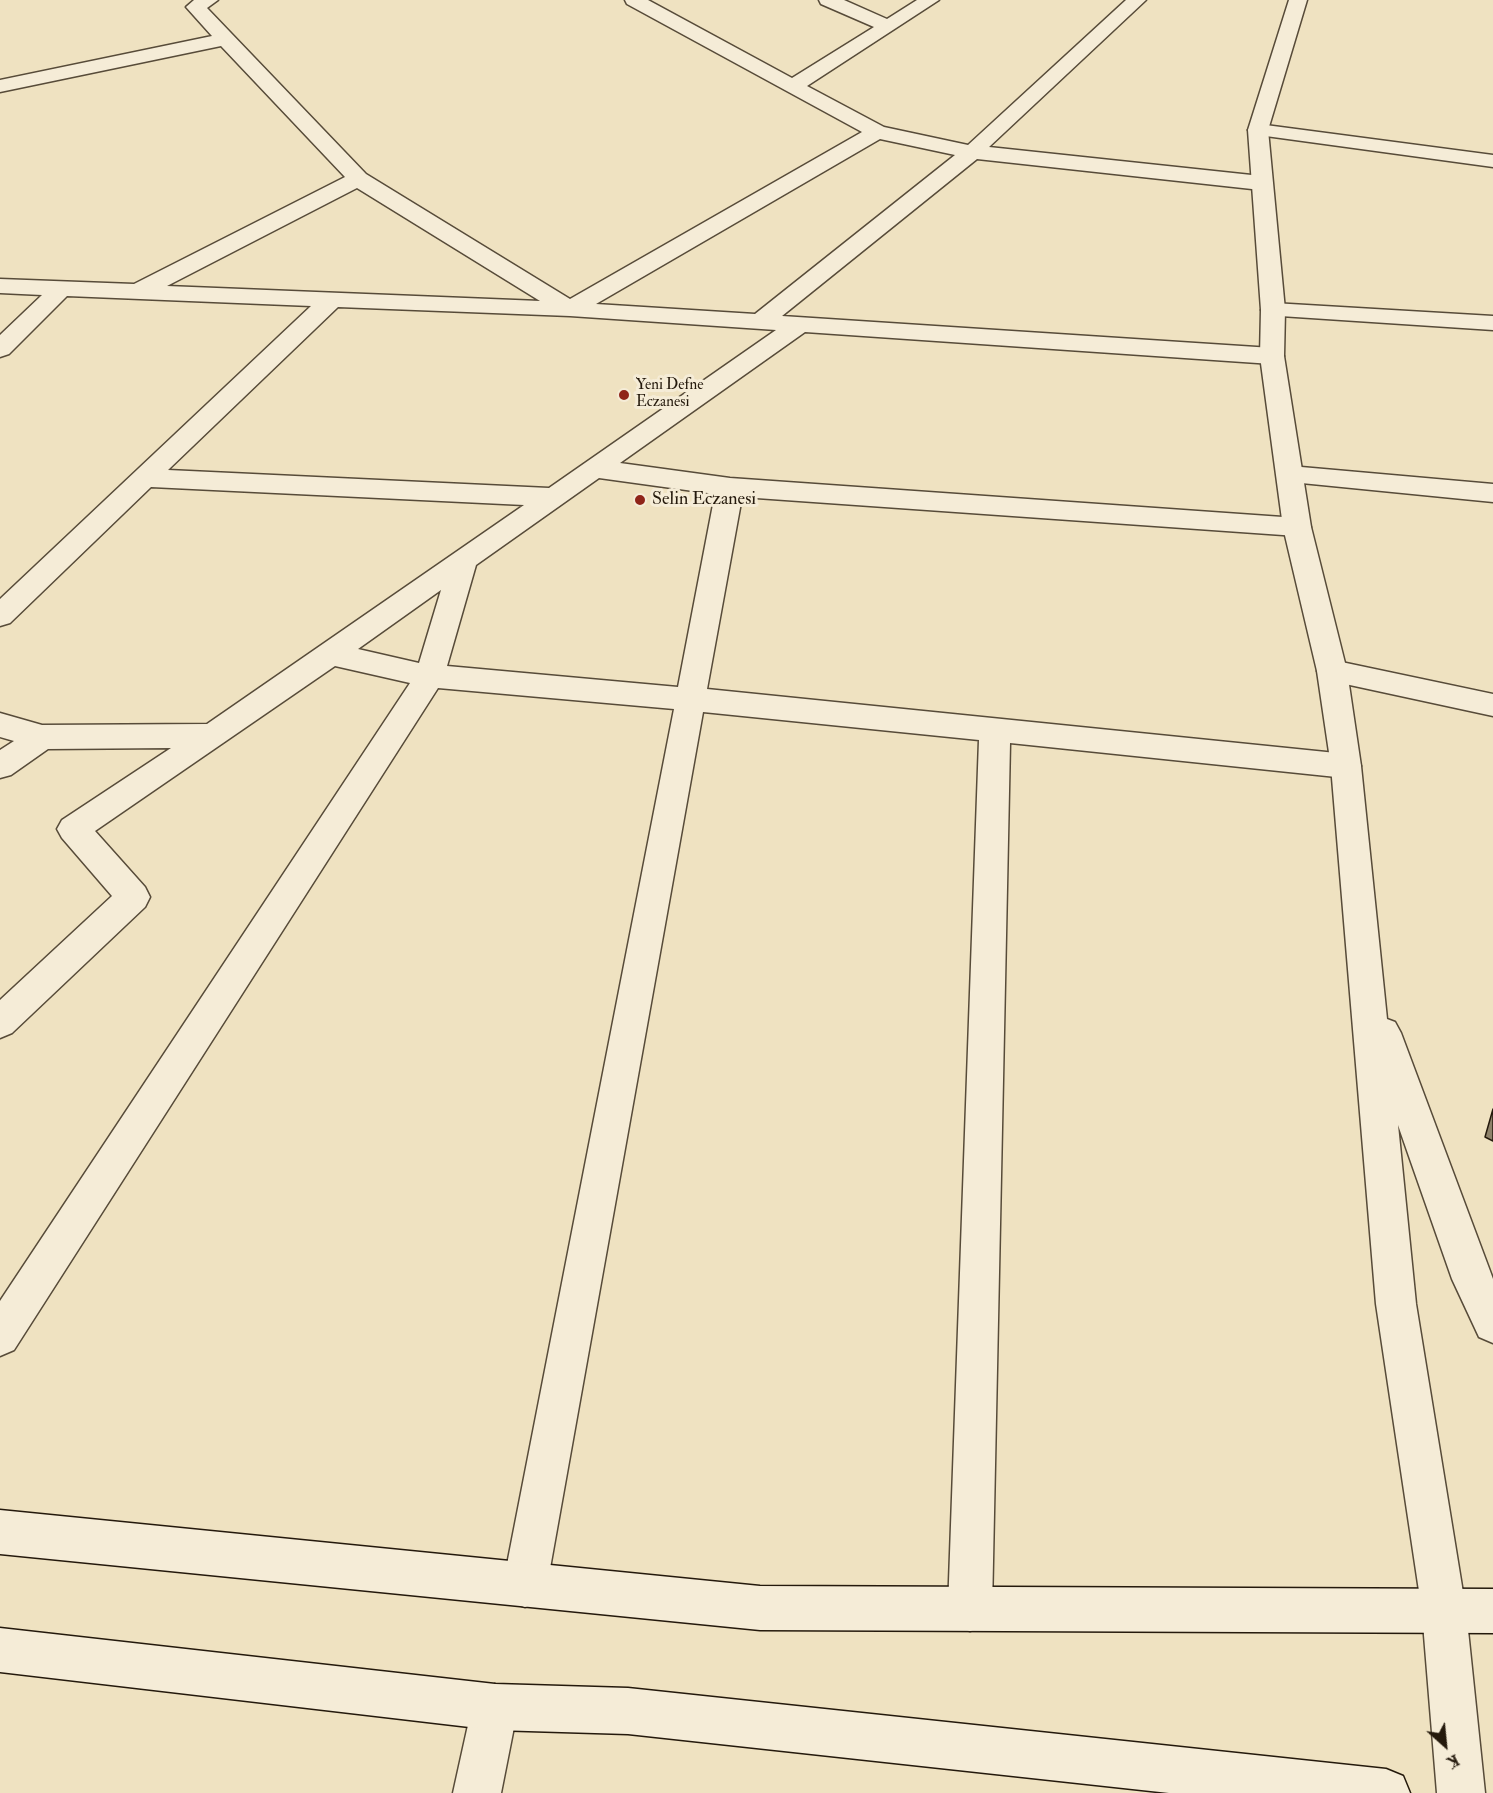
<!DOCTYPE html>
<html>
<head>
<meta charset="utf-8">
<style>
  body { margin:0 }
  #map { position:relative; width:1493px; height:1793px; overflow:hidden; background:#efe2c1; font-family:"IM FELL Double Pica",serif }
  canvas { display:block }
  .north { position:absolute; left:1415px; top:1715px; width:60px; height:60px; -webkit-text-stroke:4px #f5ecd7; paint-order:stroke; rotate:153deg; font-size:16px; font-weight:700; line-height:24px; text-align:center; color:#24190c }
  .north::after { content:''; display:block; margin:auto; width:21px; height:27px; background:#24190c; clip-path:polygon(50% 0,100% 100%,50% 72%,0 100%) }
</style>
</head>
<body>
<div id="map">
<canvas width="1493" height="1793"></canvas>
<div class="north">K</div>
</div>
<script>
const g = document.querySelector('canvas').getContext('2d');
g.lineJoin = 'round';
function fill(path, color) {
  g.fillStyle = color;
  g.fill(path, 'evenodd');
}
function shape(rows) {
  const path = new Path2D();
  for (const r of rows) {
    path.moveTo(r[0], r[1]);
    for (let i = 2; i < r.length; i += 2) path.lineTo(r[i], r[i + 1]);
  }
  return path;
}
function trace(path, color, width, dash) {
  g.strokeStyle = color;
  g.lineWidth = width;
  g.lineCap = dash ? 'butt' : 'round';
  g.setLineDash(dash || []);
  g.stroke(path);
}
function label(font, color, halo, rows, align = 'center') {
  g.font = font + ' "IM FELL Double Pica",serif';
  g.lineWidth = 6;
  g.setLineDash([]);
  g.textBaseline = 'middle';
  g.strokeStyle = halo;
  g.fillStyle = color;
  for (const [text, x, y, turn = 0] of rows) {
    g.save();
    g.translate(x, y);
    g.rotate((+turn || 0) * Math.PI / 180);
    g.textAlign = isNaN(turn) ? turn : align;
    if (halo) g.strokeText(text, 0, 0);
    g.fillText(text, 0, 0);
    g.restore();
  }
}
const building = shape([
  [1493,1109,1493,1141,1485,1137,1493,1109]
]);
const minor = shape([
  [194,0,218,0,207,8,366,174,570,299,862,132,627,4,625,0,648,0,792,78,874,27,821,4,819,0,844,0,887,19,917,0,939,0,807,86,884,127,968,145,1126,0,1146,0,989,147,1261,176,1269,178,1272,183,1269,188,1261,190,977,159,782,316,1272,348,1281,351,1284,356,1281,361,1272,364,805,332,620,463,730,478,1297,518,1307,520,1311,527,1307,534,1297,536,742,497,707,689,1346,754,1357,757,1361,766,1357,775,1346,778,1010,743,992,1609,986,1625,970,1631,954,1625,948,1609,979,740,703,712,547,1585,541,1601,525,1607,509,1601,503,1585,674,709,438,688,14,1350,0,1356,0,1301,410,683,335,666,95,831,145,887,150,897,145,907,12,1033,0,1038,0,1000,112,896,62,838,57,829,62,820,171,748,48,749,11,775,0,778,0,750,14,741,0,737,0,713,42,725,207,724,524,505,151,487,10,623,0,626,0,599,311,306,67,296,9,354,0,357,0,335,42,295,0,293,0,279,134,284,345,177,221,46,0,92,0,80,212,36,186,7,194,0],
  [880,139,955,155,755,314,596,304,880,139],
  [357,188,540,301,167,286,357,188],
  [338,307,570,316,776,330,549,488,168,470,338,307],
  [599,478,715,494,678,687,447,666,476,565,599,478],
  [441,590,419,663,358,649,441,590],
  [1258,124,1493,155,1493,167,1251,134,1248,130,1251,126,1258,124],
  [1273,303,1493,316,1493,330,1265,315,1261,310,1265,305,1273,303],
  [1290,466,1493,484,1493,502,1281,481,1277,475,1281,469,1290,466],
  [1332,660,1493,694,1493,716,1322,679,1317,671,1322,663,1332,660],
  [495,1684,511,1691,518,1707,501,1793,453,1793,472,1707,479,1691,495,1684]
]);
const tertiary = shape([
  [1289,0,1307,0,1268,130,1285,310,1284,356,1311,527,1347,671,1361,766,1387,1019,1395,1022,1401,1033,1493,1279,1493,1343,1479,1337,1452,1279,1398,1125,1416,1304,1466,1611,1485,1793,1437,1793,1422,1611,1376,1304,1331,766,1317,671,1283,527,1260,356,1261,310,1248,130,1289,0]
]);
const secondary = shape([
  [0,1510,760,1586,1493,1589,1493,1633,760,1630,0,1554,0,1510],
  [0,1628,495,1684,628,1688,1386,1769,1403,1776,1410,1793,1169,1793,628,1734,495,1730,0,1672,0,1628]
]);
const markers = [
  [624,395,6,"#8f2418"],
  [640,500,6,"#8f2418"]
];
const farPoinames = [
  ["Yeni Defne",636,386],
  ["Eczanesi",636,403]
];
const poiNames = [
  ["Selin Eczanesi",652,500]
];
fill(building, '#8e826a');
trace(building, '#24190c', 1.5);
trace(minor, '#574b39', 3);
trace(tertiary, '#574b39', 3);
trace(secondary, '#24190c', 3);
fill(minor, '#f5ecd7');
fill(tertiary, '#f5ecd7');
fill(secondary, '#f5ecd7');
for (const [x, y, r, color] of markers) {
  const dot = new Path2D();
  dot.arc(x, y, r, 0, 2 * Math.PI);
  g.fillStyle = color;
  g.fill(dot);
  trace(dot, '#f5ecd7', 2);
}
label('15px', '#24190c', '#f5ecd7', farPoinames, 'left');
label('18px', '#24190c', '#f5ecd7', poiNames, 'left');
</script>
</body>
</html>
